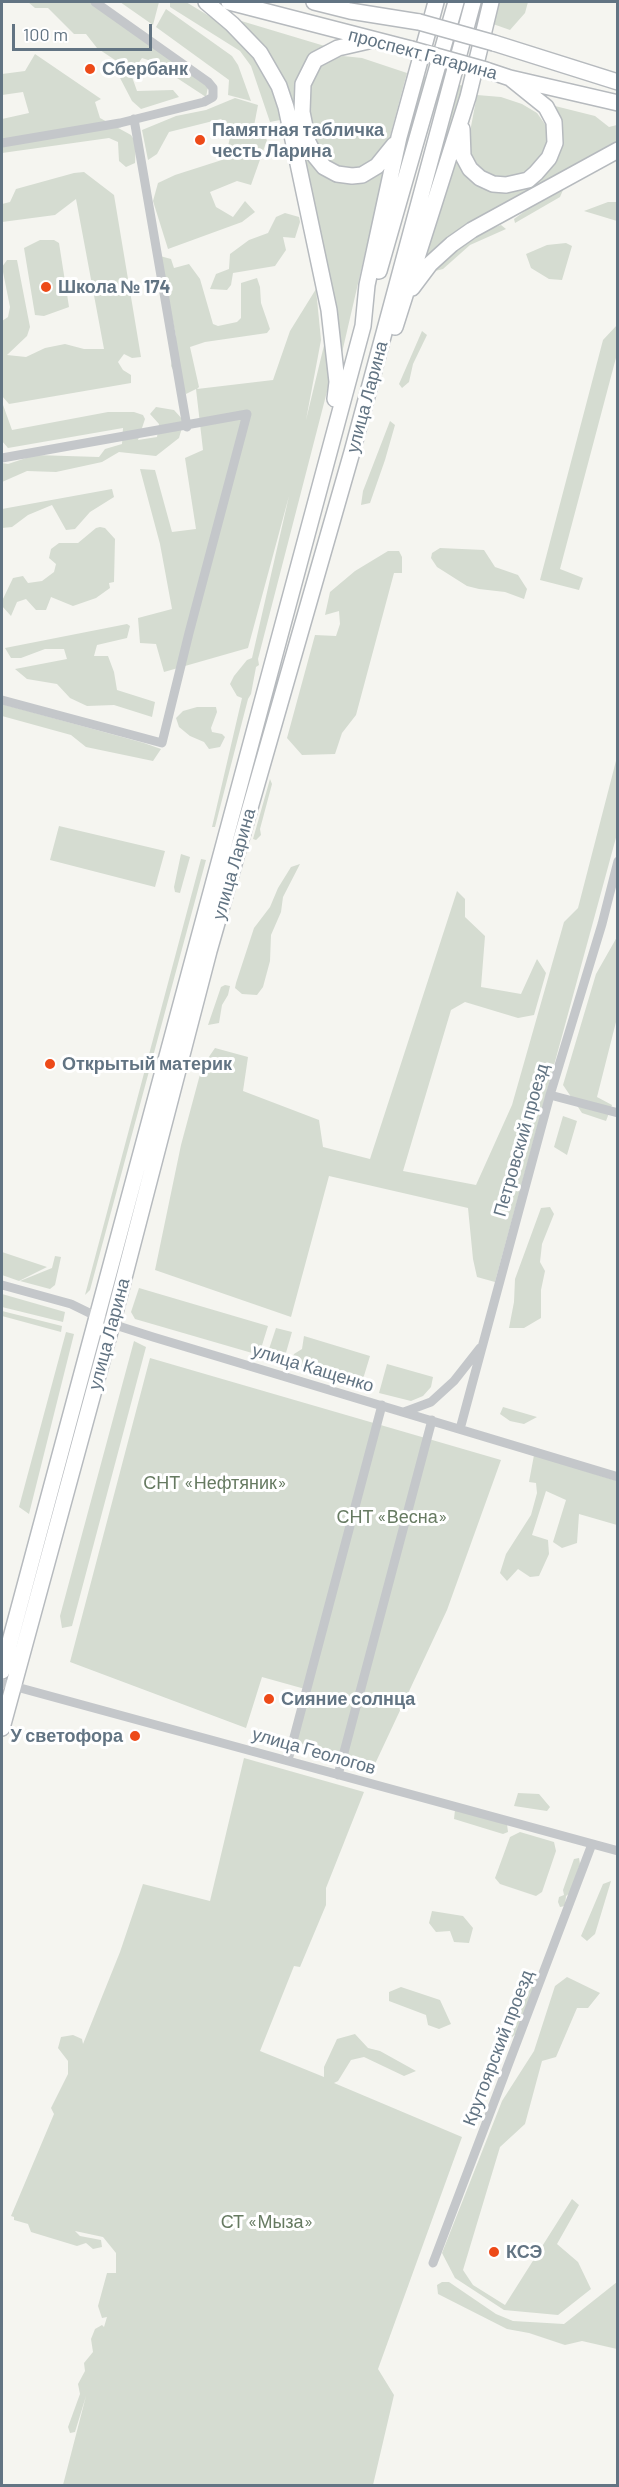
<!DOCTYPE html>
<html>
<head>
<meta charset="utf-8">
<style>
  body { margin:0 }
  #map { position:relative; width:619px; height:2487px; overflow:hidden; background:#f5f5f0; font-family:Barlow,sans-serif }
  canvas { display:block }
  .frame { position:absolute; inset:0; border:3px solid #627483; pointer-events:none }
  .scale { position:absolute; left:12px; top:24px; width:140px; height:27px; box-sizing:border-box; border:3px solid #627483; border-top:0; padding-left:8px; font-size:18px; line-height:21px; white-space:nowrap; color:#627483; -webkit-text-stroke:4px #fff; paint-order:stroke }
</style>
</head>
<body>
<div id="map">
<canvas width="619" height="2487"></canvas>
<div class="frame"></div>
<div class="scale">100 m</div>
</div>
<script>
const g = document.querySelector('canvas').getContext('2d');
g.lineJoin = 'round';
function fill(path, color) {
  g.fillStyle = color;
  g.fill(path, 'evenodd');
}
function shape(rows) {
  const path = new Path2D();
  for (const r of rows) {
    path.moveTo(r[0], r[1]);
    for (let i = 2; i < r.length; i += 2) path.lineTo(r[i], r[i + 1]);
  }
  return path;
}
function trace(path, color, width, dash) {
  g.strokeStyle = color;
  g.lineWidth = width;
  g.lineCap = dash ? 'butt' : 'round';
  g.setLineDash(dash || []);
  g.stroke(path);
}
function label(font, color, halo, rows, align = 'center') {
  g.font = font + ' Barlow,sans-serif';
  g.lineWidth = 6;
  g.setLineDash([]);
  g.textBaseline = 'middle';
  g.strokeStyle = halo;
  g.fillStyle = color;
  for (const [text, x, y, turn = 0] of rows) {
    g.save();
    g.translate(x, y);
    g.rotate((+turn || 0) * Math.PI / 180);
    g.textAlign = isNaN(turn) ? turn : align;
    if (halo) g.strokeText(text, 0, 0);
    g.fillText(text, 0, 0);
    g.restore();
  }
}
const green = shape([
  [28,2,90,2,208,87,206,97,151,61,142,58,131,74,137,91,173,90,179,97,141,109,132,101,120,78,121,64,97,48,86,34,74,34,48,8,35,8],
  [120,2,159,2,153,25],
  [170,2,186,2,224,25,265,69,285,119,270,122,251,66,240,51,170,7],
  [500,2,528,2,525,13,510,30,493,24],
  [166,9,232,56,238,65,251,101,228,95,229,80,156,27],
  [238,20,328,47,297,107,335,180,385,167,341,357,298,133],
  [35,54,101,99,95,102,100,118,131,135,136,143,135,163,126,167,119,161,118,142,109,138,2,153,2,119,29,113,23,92,2,95,2,74,25,71],
  [343,56,362,58,407,73,389,140,379,159,357,171,332,166,317,149,306,102,314,70,327,60],
  [421,75,426,77,379,248],
  [457,84,463,86,400,296],
  [477,95,501,97,522,104,537,113,547,127,547,141,540,159,522,175,502,178,492,176,477,166,470,153,469,137],
  [235,98,258,105,254,126,267,140,251,185,237,181,210,192,216,207,233,217,245,201,255,212,242,222,168,249,153,201,158,183,175,175,225,159,232,129,221,119,169,132,157,154,148,160,142,130,176,116,206,110],
  [555,106,595,116,609,127,617,125,617,143,554,176,423,265,455,159,471,181,489,190,502,193,513,191,536,182,556,163,561,150,562,121],
  [84,172,114,195,141,357,132,358,124,354,118,362,123,370,131,375,131,383,9,404,2,396,2,321,8,317,10,307,2,267,7,260,17,260,30,327,27,336,7,355,26,357,45,348,65,344,84,349,104,349,76,199,55,215,2,222,2,204,10,202,16,189,74,173],
  [563,190,560,197,515,223,514,219,550,193],
  [608,202,617,202,617,221,584,211],
  [285,213,299,217,300,222,295,238,283,237,286,250,275,266,233,273,231,285,227,290,210,289,216,274,229,269,230,254,249,240,268,233,276,217],
  [501,225,506,229,470,245,443,269,435,271,447,255,469,237],
  [40,240,54,240,59,243,69,307,44,316,35,315,24,248],
  [566,243,572,246,562,280,549,279,531,268,526,254,547,245],
  [160,256,171,259,174,268,189,264,200,279,213,324,218,326,237,322,241,318,241,283,257,278,260,287,261,303,270,329,267,333,205,342,190,347,199,387,197,389,273,380,290,331,316,289,321,340,306,420,326,337,331,376,258,659,259,665,256,667,251,694,248,699,215,827,212,827,242,698,237,696,230,684,234,676,247,660,252,658,289,496,248,648,164,672,156,644,140,643,138,618,172,609,160,544,140,469,155,470,172,532,196,529,185,458,203,450,196,389,186,394,171,366,176,337],
  [617,325,617,354,560,569,583,578,579,590,540,580,603,340],
  [422,331,427,335,413,364,409,382,402,388,399,384],
  [2,402,12,430,108,412,134,412,143,415,145,419,138,440,157,437,159,424,150,414,156,407,174,410,184,421,179,438,156,456,119,452,102,462,56,472,27,471,2,482,2,463,8,464,35,455,99,457,105,449,122,444,123,428,8,448,2,441],
  [390,421,395,425,385,460,370,503,361,505,363,491],
  [112,489,114,497,90,512,75,529,66,530,52,505,28,515,12,527,2,528,2,509],
  [100,527,105,528,115,539,114,582,109,583,110,588,96,598,73,606,51,597,46,610,36,610,26,599,17,602,11,616,2,606,2,601,13,578,23,576,28,583,42,581,54,572,56,564,49,558,51,549,59,543,78,543,96,528],
  [440,548,484,550,495,567,518,575,527,589,524,599,505,592,479,589,467,586,437,567,431,558,432,553],
  [388,551,399,551,402,557,402,573,394,573,356,715,342,733,335,754,302,755,287,738,315,635,336,636,340,624,339,611,325,615,330,592,355,571],
  [127,624,130,626,127,638,97,645,94,656,108,656,114,672,117,690,155,702,152,717,114,705,87,706,70,698,57,684,27,679,15,669,67,659,64,649,45,649,21,658,11,658,5,648],
  [2,704,144,743,161,749,153,761,86,747,71,735,2,716],
  [197,707,216,707,217,712,211,728,212,732,222,734,225,737,220,747,209,749,204,742,190,736,179,727,176,718,183,711],
  [617,757,617,834,495,1282,477,1277,473,1259,468,1208,329,1176,291,1317,155,1270,181,1145,202,1067,215,1048,248,1057,243,1091,319,1120,323,1147,370,1159,457,891,465,899,465,917,485,936,481,987,521,994,537,959,546,973,534,1015,518,1018,465,1002,451,1010,403,1171,476,1185,512,1105,564,922,578,908],
  [270,779,272,784,260,829,261,835,256,840,253,839],
  [59,826,165,851,155,887,50,860],
  [181,854,190,857,180,893,175,892,174,887],
  [201,859,206,860,90,1290,85,1295],
  [300,864,283,897,281,912,271,935,270,961,263,987,257,995,242,994,235,988,236,983,254,928,270,907,278,888,291,867],
  [617,937,617,1018,597,1097,612,1105,606,1121,582,1113,563,1085,596,974],
  [225,985,230,986,228,995,222,1005,219,1023,208,1025,221,987],
  [563,1116,577,1121,567,1155,554,1147],
  [550,1207,554,1214,542,1244,540,1262,545,1271,541,1290,541,1318,524,1328,509,1328,514,1302,515,1279,541,1208],
  [2,1252,47,1267,19,1281,2,1275],
  [55,1256,61,1257,55,1285,50,1289,20,1281,52,1268],
  [139,1288,268,1326,259,1355,135,1319,131,1312],
  [2,1294,65,1312,63,1322,2,1307],
  [2,1311,62,1326,61,1332,2,1316],
  [276,1328,292,1332,283,1363,266,1358],
  [66,1332,74,1334,29,1514,19,1507],
  [304,1336,370,1356,360,1389,289,1369,294,1354,302,1349],
  [134,1341,146,1347,72,1626,62,1628,60,1616],
  [150,1358,501,1460,447,1610,375,1764,289,1740,305,1689,262,1677,246,1728,70,1662],
  [387,1364,433,1377,431,1387,423,1396,411,1401,379,1393],
  [503,1407,537,1417,524,1424,510,1421,500,1414],
  [534,1455,617,1481,617,1525,579,1514,577,1543,562,1548,553,1542,566,1500,546,1491,532,1535,548,1540,549,1554,539,1576,530,1577,518,1569,507,1581,500,1573,506,1554,531,1515,537,1493,536,1483,529,1482],
  [244,1758,364,1792,326,1888,326,1905,300,1967,294,1966,260,2051,324,2077,324,2067,337,2039,355,2034,368,2048,380,2051,416,2071,404,2076,364,2057,351,2060,338,2081,334,2083,462,2137,378,2369,394,2395,373,2485,63,2485,86,2396,75,2432,70,2433,68,2427,80,2394,78,2384,85,2371,84,2363,93,2352,91,2339,95,2329,102,2325,104,2327,107,2317,102,2318,98,2306,107,2273,116,2273,116,2253,103,2237,75,2231,80,2236,101,2240,102,2247,93,2249,86,2243,77,2246,31,2232,28,2224,14,2220,14,2217,11,2216,54,2114,51,2108,68,2074,68,2061,58,2048,61,2037,73,2035,82,2039,83,2044,120,1952,143,1884,210,1901],
  [518,1793,539,1794,550,1807,547,1811,514,1806],
  [455,1810,507,1824,508,1832,503,1834,454,1819],
  [520,1832,554,1842,556,1851,542,1892,536,1896,500,1884,495,1878,510,1837],
  [579,1858,580,1864,570,1893,566,1896,565,1906,560,1907,558,1902,559,1897,564,1895,563,1890,574,1859],
  [611,1881,595,1934,587,1941,581,1936,603,1884],
  [432,1911,463,1916,473,1928,469,1943,454,1942,450,1931,436,1932,429,1923],
  [535,1970,537,1982,519,2031,509,2040,505,2038],
  [567,1977,600,1993,588,2008,577,2008,556,2057,542,2061,525,2124,500,2147,463,2270,473,2285,505,2305,572,2199,579,2205,557,2244,578,2262,591,2289,558,2315,504,2310,455,2278,442,2253,502,2101,534,2051,555,1986],
  [401,1987,440,2000,451,2024,439,2029,428,2025,426,2015,389,2001,389,1992],
  [442,2282,449,2282,496,2314,513,2321,564,2324,617,2282,617,2349,582,2341,565,2345,529,2333,507,2329,438,2294,437,2285]
]);
const street = shape([
  [134,119,187,427],
  [2,143,120,123,204,102,213,97,213,88,208,82,95,2],
  [2,458,247,414,189,633,162,743,2,700],
  [550,1095,618,1113],
  [2,1285,71,1304,112,1324,153,1337,618,1477],
  [404,1412,431,1402,454,1381,480,1348],
  [460,1429,550,1095,602,924,618,861],
  [2,1683,618,1851],
  [288,1760,382,1405],
  [338,1775,432,1420],
  [433,2263,592,1844]
]);
const primary = shape([
  [206,2,232,24,260,53,279,86,286,107,329,310,337,382,335,399],
  [229,2,411,49],
  [314,2,350,11,419,22],
  [373,40,338,48,315,60,303,84,302,112,308,142,315,156,324,167,337,174,352,176,362,175,377,166,394,145],
  [494,43,618,82],
  [486,70,510,78,618,103],
  [462,129,463,156,470,169,480,178,493,184,506,185,528,180,536,173,549,158,555,143,554,122,546,107,510,78],
  [379,271,456,2],
  [412,288,430,264,452,244,472,230,618,150],
  [395,327,468,97,491,2],
  [2,1671,363,326,367,285,399,137,436,2],
  [2,1728,112,1324,209,951,352,452,473,2]
]);
const primaryBridge = shape([
  [419,22,494,43],
  [411,49,486,70]
]);
const markers = [
  [90,69,6,"#ed4a18"],
  [200,140,6,"#ed4a18"],
  [46,287,6,"#ed4a18"],
  [50,1064,6,"#ed4a18"],
  [269,1699,6,"#ed4a18"],
  [135,1736,6,"#ed4a18"],
  [494,2252,6,"#ed4a18"]
];
const streetNames = [
  ["проспект Гагарина",423,54,15],
  ["улица Ларина",367,397,-75],
  ["улица Ларина",234,864,-74],
  ["Петровский проезд",521,1140,-74],
  ["улица Ларина",109,1334,-75],
  ["улица Кащенко",313,1368,17],
  ["улица Геологов",314,1751,16],
  ["Крутоярский проезд",498,2048,-69]
];
const poiNames = [
  ["Сбербанк",102,69],
  ["Памятная табличка",212,130],
  ["честь Ларина",212,151],
  ["Школа № 174",58,287],
  ["Открытый материк",62,1064],
  ["Сияние солнца",281,1699],
  ["У светофора",123,1736,"right"],
  ["КСЭ",506,2252]
];
const parkNames = [
  ["СНТ «Нефтяник»",215,1483],
  ["СНТ «Весна»",392,1517],
  ["СТ «Мыза»",267,2222]
];
fill(green, '#d5dcd1');
trace(primary, '#b6babe', 18);
trace(street, '#c4c7ca', 9);
trace(primary, '#fff', 15);
trace(primaryBridge, '#b6babe', 18, []);
trace(primaryBridge, '#fff', 15);
for (const [x, y, r, color] of markers) {
  const dot = new Path2D();
  dot.arc(x, y, r, 0, 2 * Math.PI);
  g.fillStyle = color;
  g.fill(dot);
  trace(dot, '#fff', 2);
}
label('18px', '#627483', '#fff', streetNames);
label('bold 18px', '#627483', '#fff', poiNames, 'left');
label('18px', '#667a61', '#fff', parkNames);
</script>
</body>
</html>
